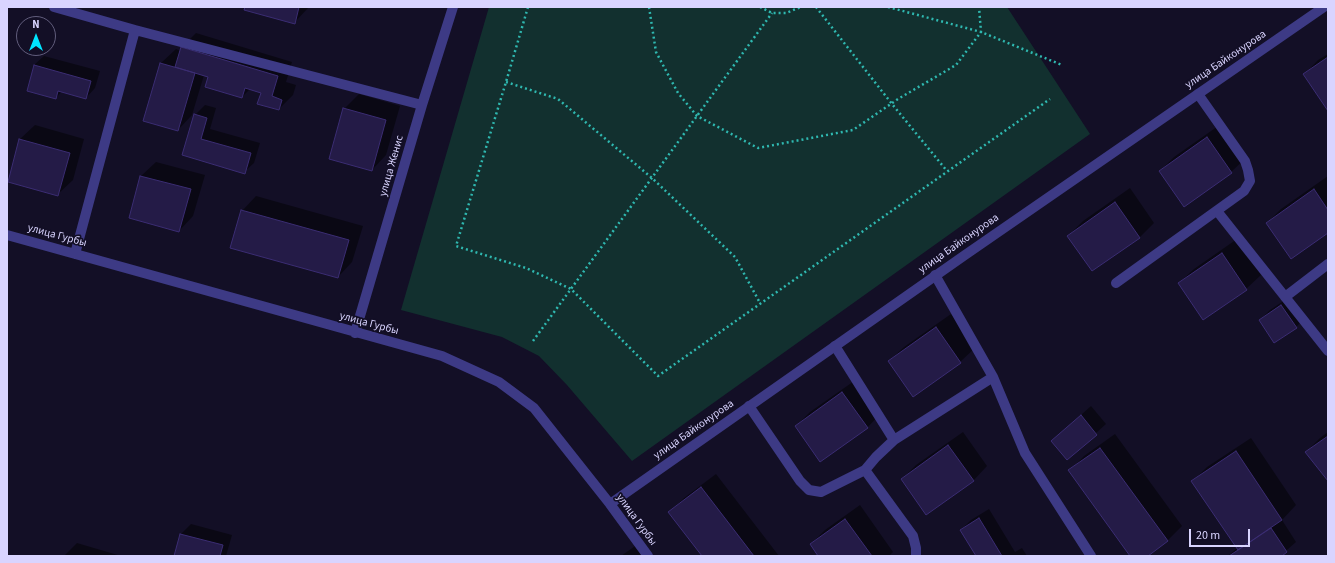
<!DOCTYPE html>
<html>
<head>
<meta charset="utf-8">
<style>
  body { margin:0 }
  #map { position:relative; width:1335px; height:563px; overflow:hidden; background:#130f26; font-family:"Source Sans 3",sans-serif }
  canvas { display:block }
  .frame { position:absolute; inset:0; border:8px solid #d9d4ff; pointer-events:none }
  .north { position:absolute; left:16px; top:16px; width:40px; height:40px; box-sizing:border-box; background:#130f26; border:1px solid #625e7d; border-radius:50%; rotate:0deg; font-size:11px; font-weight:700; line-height:16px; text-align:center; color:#d9d4ff }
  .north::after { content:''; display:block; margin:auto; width:14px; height:18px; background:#00e5ff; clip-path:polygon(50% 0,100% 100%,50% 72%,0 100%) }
  .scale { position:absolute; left:1189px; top:529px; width:61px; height:18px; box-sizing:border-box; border:2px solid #d9d4ff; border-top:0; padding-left:5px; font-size:12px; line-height:14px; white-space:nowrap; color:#d9d4ff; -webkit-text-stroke:3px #130f26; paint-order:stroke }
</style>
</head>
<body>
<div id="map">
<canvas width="1335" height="563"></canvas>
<div class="frame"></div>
<div class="north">N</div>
<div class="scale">20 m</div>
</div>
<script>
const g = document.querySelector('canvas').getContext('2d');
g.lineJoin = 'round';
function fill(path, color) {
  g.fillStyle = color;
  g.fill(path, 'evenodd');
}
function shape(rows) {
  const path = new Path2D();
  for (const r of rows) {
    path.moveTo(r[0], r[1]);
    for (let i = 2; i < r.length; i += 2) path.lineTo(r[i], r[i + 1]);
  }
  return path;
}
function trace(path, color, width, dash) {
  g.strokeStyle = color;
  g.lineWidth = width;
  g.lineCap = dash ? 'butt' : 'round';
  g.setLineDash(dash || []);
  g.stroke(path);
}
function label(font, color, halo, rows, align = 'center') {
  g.font = font + ' "Source Sans 3",sans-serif';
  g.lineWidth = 3.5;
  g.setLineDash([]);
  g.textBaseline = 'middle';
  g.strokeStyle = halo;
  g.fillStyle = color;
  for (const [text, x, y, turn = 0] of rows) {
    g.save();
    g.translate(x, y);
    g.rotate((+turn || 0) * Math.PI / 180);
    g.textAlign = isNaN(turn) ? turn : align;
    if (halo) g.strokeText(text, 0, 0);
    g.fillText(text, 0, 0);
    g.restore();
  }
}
const green = shape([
  [489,7,1007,7,1090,134,632,461,567,385,539,356,502,337,401,310]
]);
const shadow = shape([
  [246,7,309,7,294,23],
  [196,33,292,62,286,82,296,85,293,95,279,109,262,92,250,89,242,97,209,76,204,75,192,115,178,130,144,120,161,63,176,49,181,51,182,47],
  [1328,54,1328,110,1304,75,1318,60],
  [44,56,100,71,95,88,86,98,62,91,56,98,34,65],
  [359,94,400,106,386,155,372,170,344,109],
  [205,105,216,108,210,129,260,143,254,163,244,172,183,154,195,115],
  [1221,124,1246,158,1231,172,1160,171,1174,157],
  [35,125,84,139,73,180,58,194,20,139],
  [156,162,205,175,193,216,179,231,130,218,141,176],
  [1328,176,1328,232,1267,223,1281,209],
  [1130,188,1154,223,1140,237,1093,270,1068,236,1083,221],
  [256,196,363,226,352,262,338,277,242,211],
  [1237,239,1261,275,1246,289,1179,283,1194,269],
  [1291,296,1306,317,1296,327,1260,320,1270,310],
  [951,314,975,348,960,362,889,361,904,347],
  [857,379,881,413,867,428,796,426,810,412],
  [1091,406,1106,424,1067,459,1052,441],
  [963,432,987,466,973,481,902,479,916,465],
  [1328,432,1328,479,1306,452,1320,438],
  [1115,434,1182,526,1167,541,1146,556,1131,556,1070,471,1084,456],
  [1251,438,1296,505,1282,520,1296,542,1280,556,1228,556,1237,548,1193,481,1207,467],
  [716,474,779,556,703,556,670,512,684,498],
  [860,505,893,552,889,556,819,556,811,544,825,530],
  [989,509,1015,552,1022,548,1027,556,977,556,961,530,971,520],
  [191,524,232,535,226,556,175,556,181,534],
  [77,543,121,556,64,556],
  [638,544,647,556,621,556]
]);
const building = shape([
  [245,7,299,7,295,24,244,10,245,7],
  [181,47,278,76,272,96,282,100,279,110,257,104,261,93,245,88,242,98,205,87,208,77,175,67,181,47],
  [1328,57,1328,111,1303,74,1328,57],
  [160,63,195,73,178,131,143,121,160,63],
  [34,65,91,81,86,99,58,91,56,99,27,91,34,65],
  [343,108,386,120,372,171,329,159,343,108],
  [194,114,207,118,201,139,251,153,245,174,182,155,194,114],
  [1207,137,1232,173,1184,207,1159,171,1207,137],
  [19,139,70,153,58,196,8,182,19,139],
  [140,176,191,189,179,232,129,218,140,176],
  [1314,189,1328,210,1328,233,1291,259,1266,223,1314,189],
  [1115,202,1140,238,1092,271,1067,236,1115,202],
  [241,210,349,240,338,278,230,248,241,210],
  [1222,253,1247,290,1203,320,1178,283,1222,253],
  [1281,305,1297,328,1274,343,1259,320,1281,305],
  [936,327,961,363,913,397,888,361,936,327],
  [842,392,868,428,820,462,795,426,842,392],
  [1081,415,1097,435,1067,460,1051,441,1081,415],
  [1328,436,1328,481,1305,452,1328,436],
  [948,445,974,481,926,515,901,479,948,445],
  [1100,448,1168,541,1148,556,1130,556,1068,470,1100,448],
  [1236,451,1282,520,1238,550,1191,481,1236,451],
  [701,487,754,556,702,556,668,512,701,487],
  [979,518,1002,556,976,556,960,530,979,518],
  [845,519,872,556,818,556,810,544,845,519],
  [1271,528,1287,552,1282,556,1229,556,1271,528],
  [180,534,223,545,220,556,174,556,180,534]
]);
const path = shape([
  [528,7,506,82,456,246,526,268,571,289,658,376,1050,99],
  [649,7,656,52,678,93,697,116,758,148,853,130,898,99,956,65,981,32,979,7],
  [760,7,772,13,786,13,801,7],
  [816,7,892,104,947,171],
  [888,7,981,32,1062,65],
  [506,82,558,99,652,178,735,257,760,303],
  [533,341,772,13]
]);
const service = shape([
  [1217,211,1328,351],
  [935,275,993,377,1025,453,1091,556],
  [1116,283,1244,191,1250,181,1248,170,1245,161,1198,94],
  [1285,297,1328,264],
  [835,346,894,440],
  [749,406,800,481,809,490,821,492,865,470,876,457,894,440,993,377],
  [865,470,913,536,916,548,916,556]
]);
const minor = shape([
  [54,7,135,30],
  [7,235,442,356,499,382,534,408,610,504,648,556],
  [75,254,135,30,422,105],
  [355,333,422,105,453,7],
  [610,504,965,255,1324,7]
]);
const streetNames = [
  ["улица Байконурова",1226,60,-34],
  ["улица Женис",392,166,-74],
  ["улица Гурбы",57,236,15],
  ["улица Байконурова",959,244,-35],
  ["улица Гурбы",369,324,15],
  ["улица Байконурова",694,430,-35],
  ["улица Гурбы",636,520,54]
];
fill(green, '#12302f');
fill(shadow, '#0007');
fill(building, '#241b47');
trace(building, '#3b2d73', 1);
trace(path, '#2fb8b0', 2.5, [2, 3]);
trace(service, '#3d3a85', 10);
trace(minor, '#3d3a85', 10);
label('11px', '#d9d4ff', '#130f26', streetNames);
</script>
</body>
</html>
